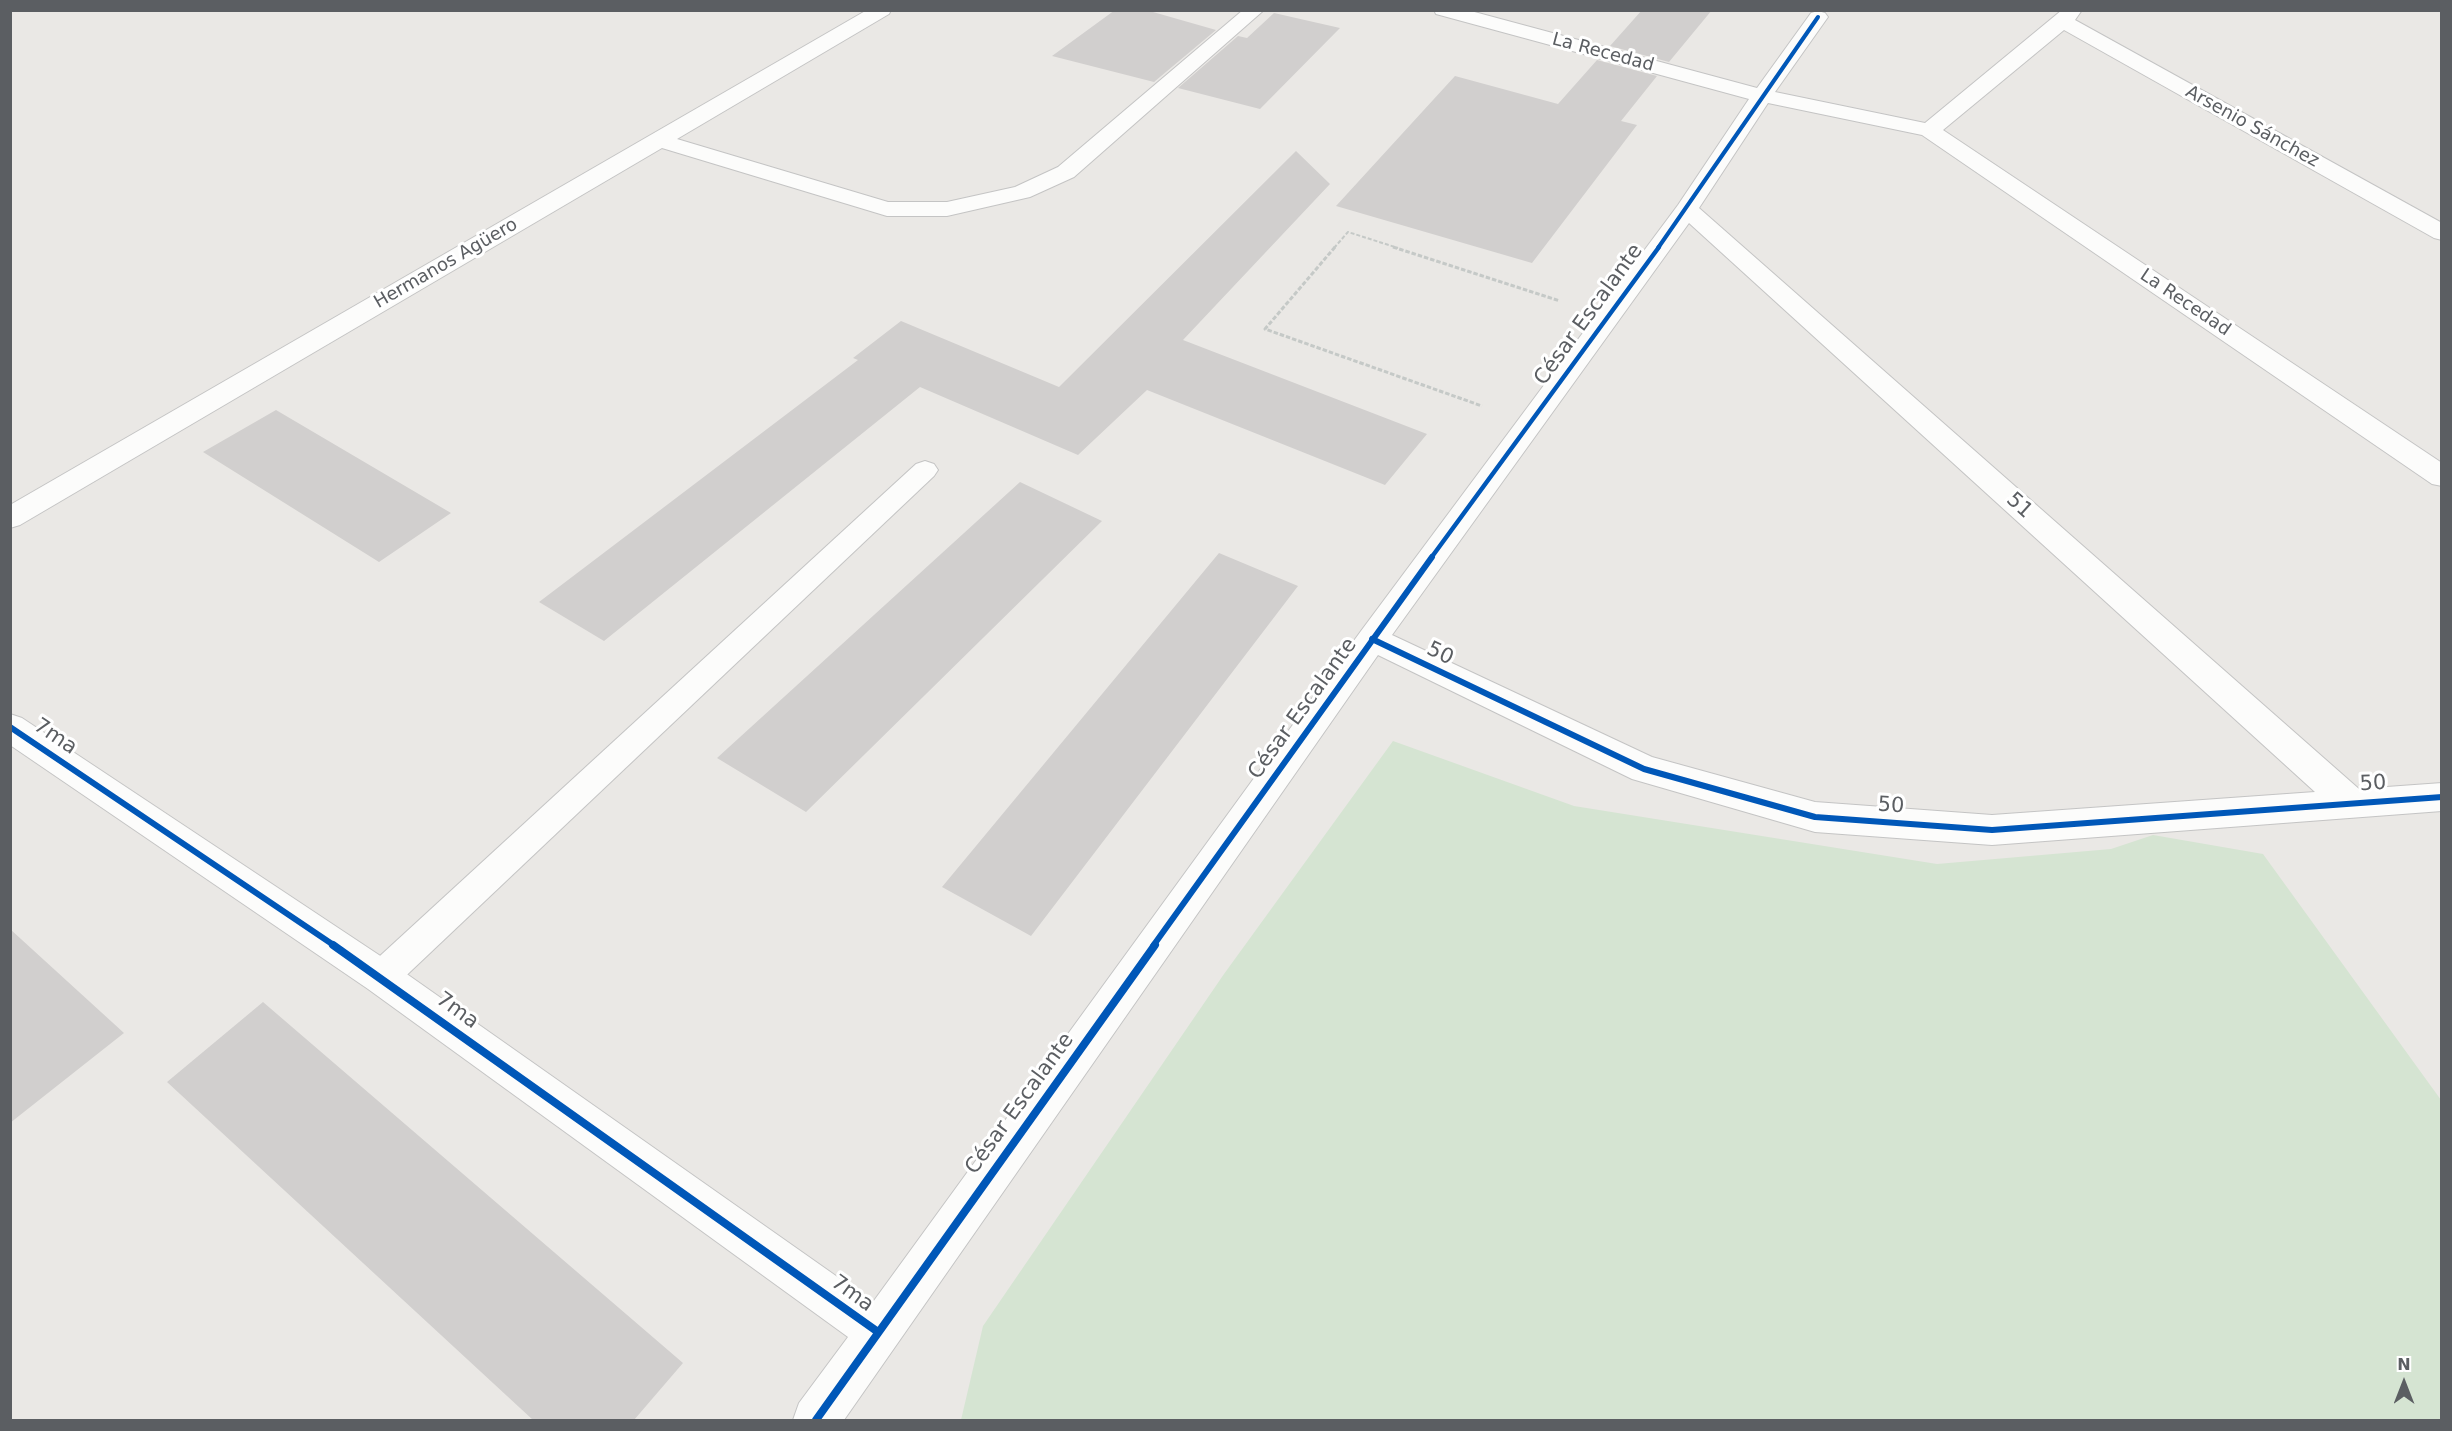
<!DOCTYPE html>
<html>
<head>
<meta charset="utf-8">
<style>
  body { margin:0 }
  #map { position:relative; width:2452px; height:1431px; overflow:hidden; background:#eae8e5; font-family:"DejaVu Sans",sans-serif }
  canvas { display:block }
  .frame { position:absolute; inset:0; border:12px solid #5b5e62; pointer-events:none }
  .north { position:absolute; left:2374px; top:1353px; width:60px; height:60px; -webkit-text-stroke:4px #fff; paint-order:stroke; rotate:0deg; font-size:16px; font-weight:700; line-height:24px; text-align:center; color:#5b5e62 }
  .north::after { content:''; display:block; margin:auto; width:21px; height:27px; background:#5b5e62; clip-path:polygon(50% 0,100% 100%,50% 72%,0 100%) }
</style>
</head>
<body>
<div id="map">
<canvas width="2452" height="1431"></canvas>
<div class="frame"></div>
<div class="north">N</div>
</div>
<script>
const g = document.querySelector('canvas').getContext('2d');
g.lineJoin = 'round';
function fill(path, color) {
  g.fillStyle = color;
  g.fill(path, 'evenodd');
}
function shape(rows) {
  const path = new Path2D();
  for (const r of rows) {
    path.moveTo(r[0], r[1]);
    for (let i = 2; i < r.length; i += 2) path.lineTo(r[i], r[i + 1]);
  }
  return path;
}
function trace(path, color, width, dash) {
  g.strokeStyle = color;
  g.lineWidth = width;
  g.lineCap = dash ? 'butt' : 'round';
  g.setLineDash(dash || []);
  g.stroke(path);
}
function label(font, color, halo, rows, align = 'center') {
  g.font = font + ' "DejaVu Sans",sans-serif';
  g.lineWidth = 6;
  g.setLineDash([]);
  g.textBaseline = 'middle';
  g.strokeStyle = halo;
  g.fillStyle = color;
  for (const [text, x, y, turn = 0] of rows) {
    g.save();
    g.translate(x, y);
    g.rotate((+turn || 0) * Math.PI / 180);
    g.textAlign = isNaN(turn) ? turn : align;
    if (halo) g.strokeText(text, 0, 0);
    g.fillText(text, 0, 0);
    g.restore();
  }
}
const green = shape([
  [1393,741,1574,806,1937,864,2111,849,2153,835,2263,854,2441,1100,2441,1420,961,1420,983,1326,1224,974]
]);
const building = shape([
  [1115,10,1146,10,1216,30,1154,82,1052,56],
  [1642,10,1712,10,1669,62,1610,46],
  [1274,13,1340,28,1260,109,1178,88,1238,36,1247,38],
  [1597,60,1657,76,1621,121,1637,125,1532,263,1336,206,1455,76,1558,104],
  [1296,151,1330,184,1183,340,1427,434,1385,485,1147,390,1078,455,920,387,604,641,539,602,858,360,853,358,901,321,1059,387],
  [276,410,451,513,379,562,203,452],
  [1020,482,1102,521,806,812,717,758],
  [1219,553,1298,586,1031,936,942,887],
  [10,929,124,1033,10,1123],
  [263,1002,683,1363,634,1420,533,1420,167,1082]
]);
const pathFar1 = shape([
  [1334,248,1348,232,1398,248]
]);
const path = shape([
  [1335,247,1265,329,1482,406],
  [1393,247,1560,301]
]);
const service = shape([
  [925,461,934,464,938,470,934,476,393,988,381,993,369,988,364,977,369,966,916,464,925,461]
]);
const minor = shape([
  [867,10,891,10,889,14,677,139,888,202,947,202,1015,187,1058,167,1243,10,1264,10,1074,177,1030,197,947,216,887,216,662,148,20,525,10,528,10,505,867,10],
  [1434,10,1467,10,1757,88,1811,13,1818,11,1825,13,1828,17,1775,92,1925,123,2062,10,2082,10,2075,20,2442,223,2442,240,2434,238,2064,30,1943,130,2442,463,2442,486,2432,484,1922,135,1768,103,1699,208,2359,789,2442,783,2442,811,1992,845,1815,832,1632,779,1378,655,844,1420,793,1420,799,1403,848,1337,368,989,10,745,10,714,22,718,394,965,873,1302,1361,631,1678,205,1749,99,1436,14,1434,10],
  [1689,223,2315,792,1992,815,1815,802,1652,757,1392,635,1689,223]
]);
const cyclewayFar3 = shape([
  [1658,248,1818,17]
]);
const cyclewayFar2 = shape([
  [1431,558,1659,247]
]);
const cyclewayFar1 = shape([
  [1372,639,1644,769,1815,817,1992,830,2442,797],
  [10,727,335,946],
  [1153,946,1432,557]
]);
const cycleway = shape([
  [333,945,878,1332],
  [816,1420,1155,945]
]);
const farStreetnames = [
  ["La Recedad",1603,53,15],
  ["Arsenio Sánchez",2252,127,29],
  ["Hermanos Agüero",446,264,-30],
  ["La Recedad",2185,303,34]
];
const streetNames = [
  ["César Escalante",1589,315,-54],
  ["51",2019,506,42],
  ["50",1440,654,26],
  ["César Escalante",1303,709,-54],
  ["7ma",55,737,34],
  ["50",2373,784,-3],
  ["50",1891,806,4],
  ["7ma",457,1011,36],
  ["César Escalante",1020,1104,-54],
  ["7ma",852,1294,36]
];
fill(green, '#d5e4d2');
fill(building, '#d1cfce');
trace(service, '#c4c4c4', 2);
trace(minor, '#c4c4c4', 2);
trace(pathFar1, '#c5c9c7', 2, [4, 2]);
trace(path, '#c5c9c7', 3, [4.5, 2]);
fill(service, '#fcfcfb');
fill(minor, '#fcfcfb');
trace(cyclewayFar3, '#0057b8', 4);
trace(cyclewayFar2, '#0057b8', 4.5);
trace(cyclewayFar1, '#0057b8', 6);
trace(cycleway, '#0057b8', 8);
label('18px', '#5b5e62', '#fff', farStreetnames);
label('21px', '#5b5e62', '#fff', streetNames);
</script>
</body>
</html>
